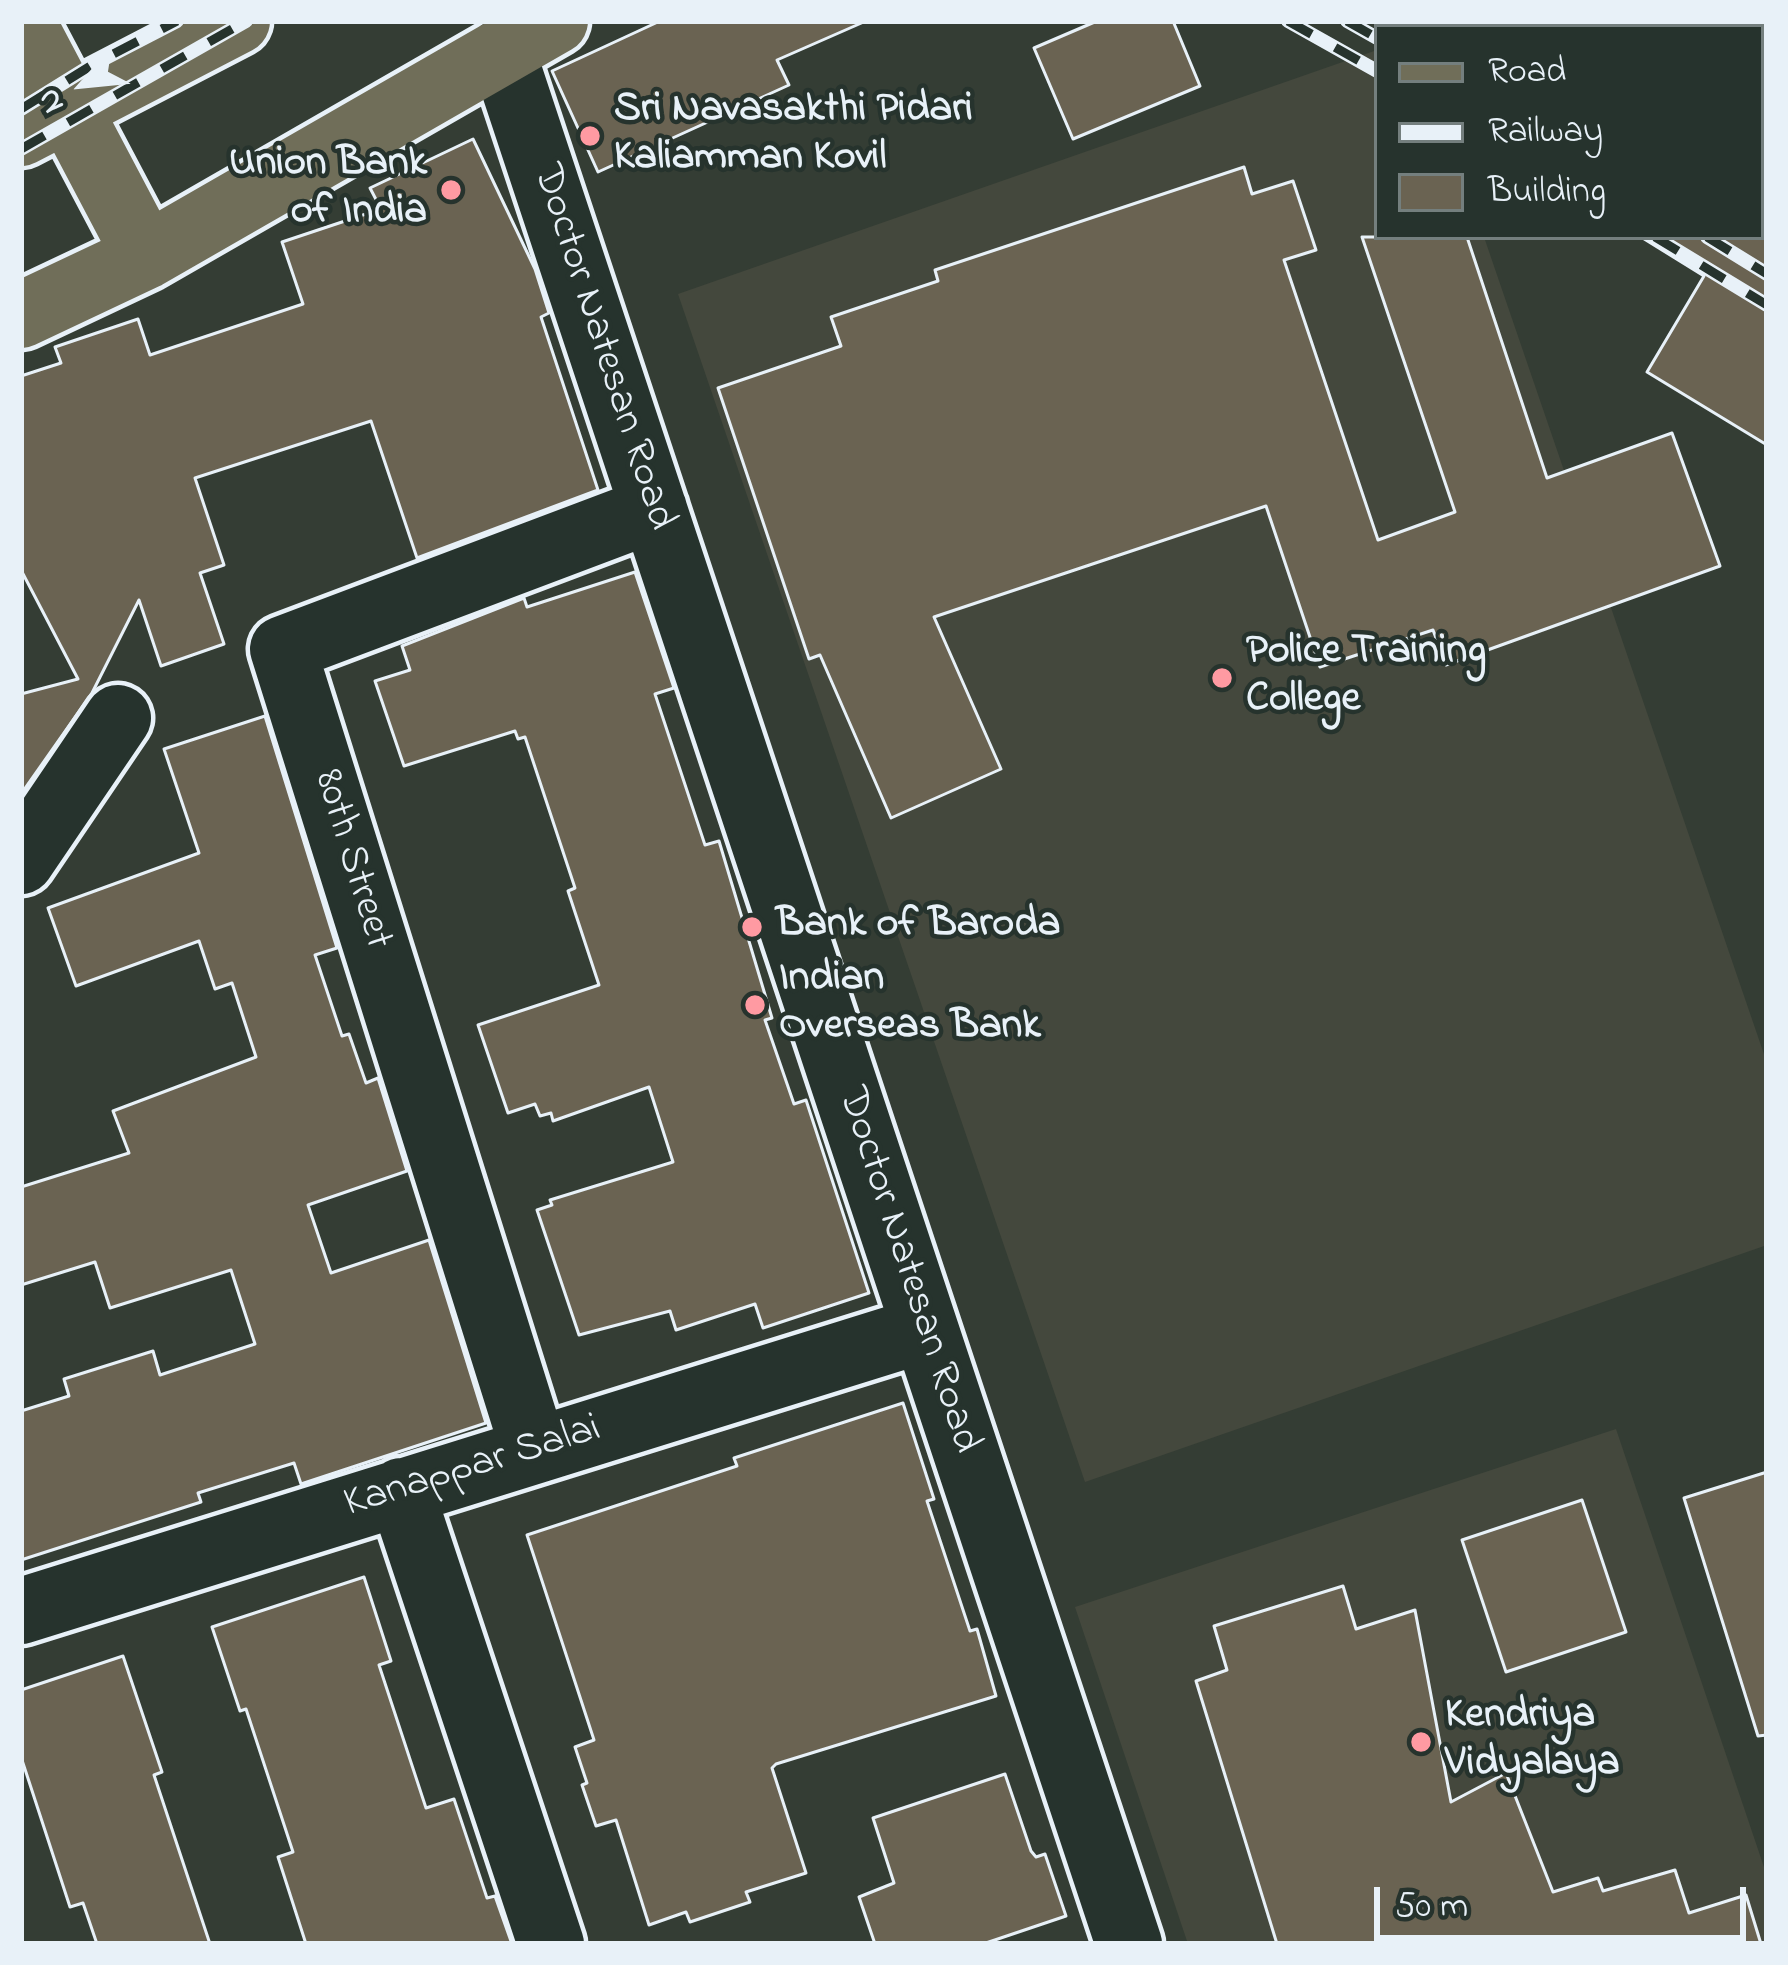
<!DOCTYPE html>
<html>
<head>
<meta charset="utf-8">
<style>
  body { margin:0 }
  #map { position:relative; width:1788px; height:1965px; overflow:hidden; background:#343d34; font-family:"Indie Flower",sans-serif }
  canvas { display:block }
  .frame { position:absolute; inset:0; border:24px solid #e8f1f8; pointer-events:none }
  .legend { position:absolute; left:1374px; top:24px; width:390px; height:216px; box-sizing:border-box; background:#26332d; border:3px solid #747f7e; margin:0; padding:15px 21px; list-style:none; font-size:36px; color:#e8f1f8 }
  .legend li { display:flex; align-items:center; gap:24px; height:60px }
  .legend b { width:60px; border:3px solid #747f7e }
  .north { position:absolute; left:24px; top:24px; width:120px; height:120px; -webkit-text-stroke:9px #26332d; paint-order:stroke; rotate:243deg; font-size:33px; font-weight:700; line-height:48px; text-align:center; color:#e8f1f8 }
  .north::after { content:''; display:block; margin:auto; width:42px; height:54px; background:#e8f1f8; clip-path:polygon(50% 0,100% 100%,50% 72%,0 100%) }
  .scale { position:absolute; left:1374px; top:1887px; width:372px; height:54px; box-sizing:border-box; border:6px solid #e8f1f8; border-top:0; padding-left:15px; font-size:36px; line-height:42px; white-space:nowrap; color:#e8f1f8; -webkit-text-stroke:9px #26332d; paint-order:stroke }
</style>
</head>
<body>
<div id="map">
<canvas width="1788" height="1965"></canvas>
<div class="frame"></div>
<ul class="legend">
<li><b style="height:15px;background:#706e59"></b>Road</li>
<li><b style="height:15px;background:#e8f1f8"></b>Railway</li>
<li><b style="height:33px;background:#6a6352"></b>Building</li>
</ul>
<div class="north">N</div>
<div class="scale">50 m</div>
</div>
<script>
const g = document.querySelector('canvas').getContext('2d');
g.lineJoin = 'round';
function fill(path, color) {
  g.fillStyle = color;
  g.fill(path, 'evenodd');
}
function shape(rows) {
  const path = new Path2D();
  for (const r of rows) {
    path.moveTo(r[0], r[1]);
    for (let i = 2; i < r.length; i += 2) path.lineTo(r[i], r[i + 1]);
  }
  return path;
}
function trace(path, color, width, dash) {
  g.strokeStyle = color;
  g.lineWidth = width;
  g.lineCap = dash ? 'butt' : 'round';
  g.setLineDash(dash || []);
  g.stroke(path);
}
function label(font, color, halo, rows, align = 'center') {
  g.font = font + ' "Indie Flower",sans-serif';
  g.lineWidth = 9;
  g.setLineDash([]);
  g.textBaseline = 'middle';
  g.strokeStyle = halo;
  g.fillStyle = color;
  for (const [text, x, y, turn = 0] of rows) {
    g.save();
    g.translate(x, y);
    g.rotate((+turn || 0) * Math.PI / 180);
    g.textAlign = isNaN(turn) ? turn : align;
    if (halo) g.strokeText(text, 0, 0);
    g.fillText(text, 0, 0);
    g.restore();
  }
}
const built = shape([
  [1377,50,1377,237,1484,237,1767,1063,1767,1245,1085,1482,678,294],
  [1616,1429,1767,1876,1767,1944,1188,1944,1075,1607]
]);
const building = shape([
  [660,21,866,21,777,60,789,85,598,172,552,71,660,21],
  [1097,21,1173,21,1200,86,1073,139,1034,48,1097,21],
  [473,139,535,269,549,313,541,317,598,490,417,558,371,421,195,478,224,565,200,573,224,644,161,666,139,600,92,693,21,794,21,694,78,679,21,570,21,376,61,363,55,347,138,319,150,355,303,304,282,242,381,209,370,188,473,139],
  [1244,167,1252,194,1293,181,1316,250,1284,260,1378,540,1455,512,1362,237,1467,237,1547,478,1672,433,1720,566,1446,665,1433,630,1320,667,1266,506,934,617,1001,769,891,818,820,655,809,659,718,388,841,346,831,317,938,281,935,270,1244,167],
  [1641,237,1767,237,1767,445,1647,372,1704,276,1641,237],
  [635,572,674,688,655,694,705,845,719,841,772,1018,765,1020,794,1104,806,1100,869,1293,763,1328,755,1304,676,1330,670,1311,579,1335,537,1210,552,1205,550,1200,673,1162,649,1087,553,1121,551,1113,540,1116,535,1104,508,1113,478,1025,599,985,568,891,575,888,525,737,518,739,515,731,404,766,375,681,410,670,402,646,524,598,527,607,635,572],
  [265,716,337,948,315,955,342,1036,349,1034,366,1083,378,1078,407,1171,308,1205,331,1273,429,1240,486,1423,301,1484,294,1463,198,1493,201,1502,21,1560,21,1411,69,1396,64,1379,153,1351,160,1375,255,1344,231,1270,110,1308,95,1262,21,1285,21,1187,129,1153,113,1111,256,1057,232,983,215,989,199,941,76,986,48,908,199,853,164,749,265,716],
  [903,1403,934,1499,927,1501,970,1631,977,1629,996,1696,776,1764,772,1768,806,1873,746,1892,750,1902,690,1922,686,1912,649,1925,616,1820,596,1826,582,1785,587,1783,575,1747,594,1740,527,1535,737,1466,734,1458,903,1403],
  [1767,1472,1767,1735,1758,1736,1684,1498,1767,1472],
  [1582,1500,1626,1632,1506,1672,1462,1540,1582,1500],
  [364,1577,391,1661,379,1665,426,1808,454,1799,487,1898,495,1896,512,1944,306,1944,278,1857,293,1852,246,1709,240,1711,212,1627,364,1577],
  [1343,1586,1356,1629,1415,1610,1451,1802,1506,1773,1553,1892,1598,1878,1603,1891,1675,1870,1689,1913,1746,1895,1761,1944,1619,1944,1618,1938,1602,1944,1277,1944,1196,1681,1227,1670,1214,1626,1343,1586],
  [123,1656,162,1772,154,1775,210,1944,97,1944,83,1903,70,1907,21,1757,21,1690,123,1656],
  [1005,1774,1031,1851,1036,1857,1045,1854,1066,1916,983,1944,875,1944,859,1897,894,1883,873,1818,1005,1774]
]);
const minor = shape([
  [502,51,1129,1944],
  [21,861,118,718],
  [534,1450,283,649,654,509],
  [401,1491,551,1944],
  [21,1611,925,1329]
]);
const major = shape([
  [22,21,146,256],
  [21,133,237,21],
  [21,315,146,256,555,21]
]);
const rail = shape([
  [1288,21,1377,71],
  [1347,21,1377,38],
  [21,109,92,65,177,21],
  [21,149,246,21],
  [1655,237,1767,305],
  [1707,237,1767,274]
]);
const markers = [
  [590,136,12,"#ff9aa2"],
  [451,190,12,"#ff9aa2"],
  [1222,678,12,"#ff9aa2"],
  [752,927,12,"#ff9aa2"],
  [755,1005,12,"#ff9aa2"],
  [1421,1742,12,"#ff9aa2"]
];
const poiNames = [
  ["Sri Navasakthi Pidari",614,112],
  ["Kaliamman Kovil",614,160],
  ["Union Bank",427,166,"right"],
  ["of India",427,214,"right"],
  ["Police Training",1246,654],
  ["College",1246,702],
  ["Bank of Baroda",776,927],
  ["Indian",779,981],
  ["Overseas Bank",779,1029],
  ["Kendriya",1445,1718],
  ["Vidyalaya",1445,1766]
];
const streetNames = [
  ["Doctor Natesan Road",601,348,72],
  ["80th Street",350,860,73],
  ["Doctor Natesan Road",906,1271,72],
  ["Kanappar Salai",473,1469,-17]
];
fill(built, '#44483d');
fill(building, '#6a6352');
trace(building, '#e8f1f8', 3);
trace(minor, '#e8f1f8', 75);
trace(major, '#e8f1f8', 75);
trace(minor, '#26332d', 66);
trace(major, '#706e59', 66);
trace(rail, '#e8f1f8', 14);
trace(rail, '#26332d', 9, [27]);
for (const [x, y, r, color] of markers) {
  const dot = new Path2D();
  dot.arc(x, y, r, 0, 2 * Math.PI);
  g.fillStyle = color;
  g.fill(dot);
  trace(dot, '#26332d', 4.5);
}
label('bold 42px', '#e8f1f8', '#26332d', poiNames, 'left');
label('42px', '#e8f1f8', '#26332d', streetNames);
</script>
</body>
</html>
